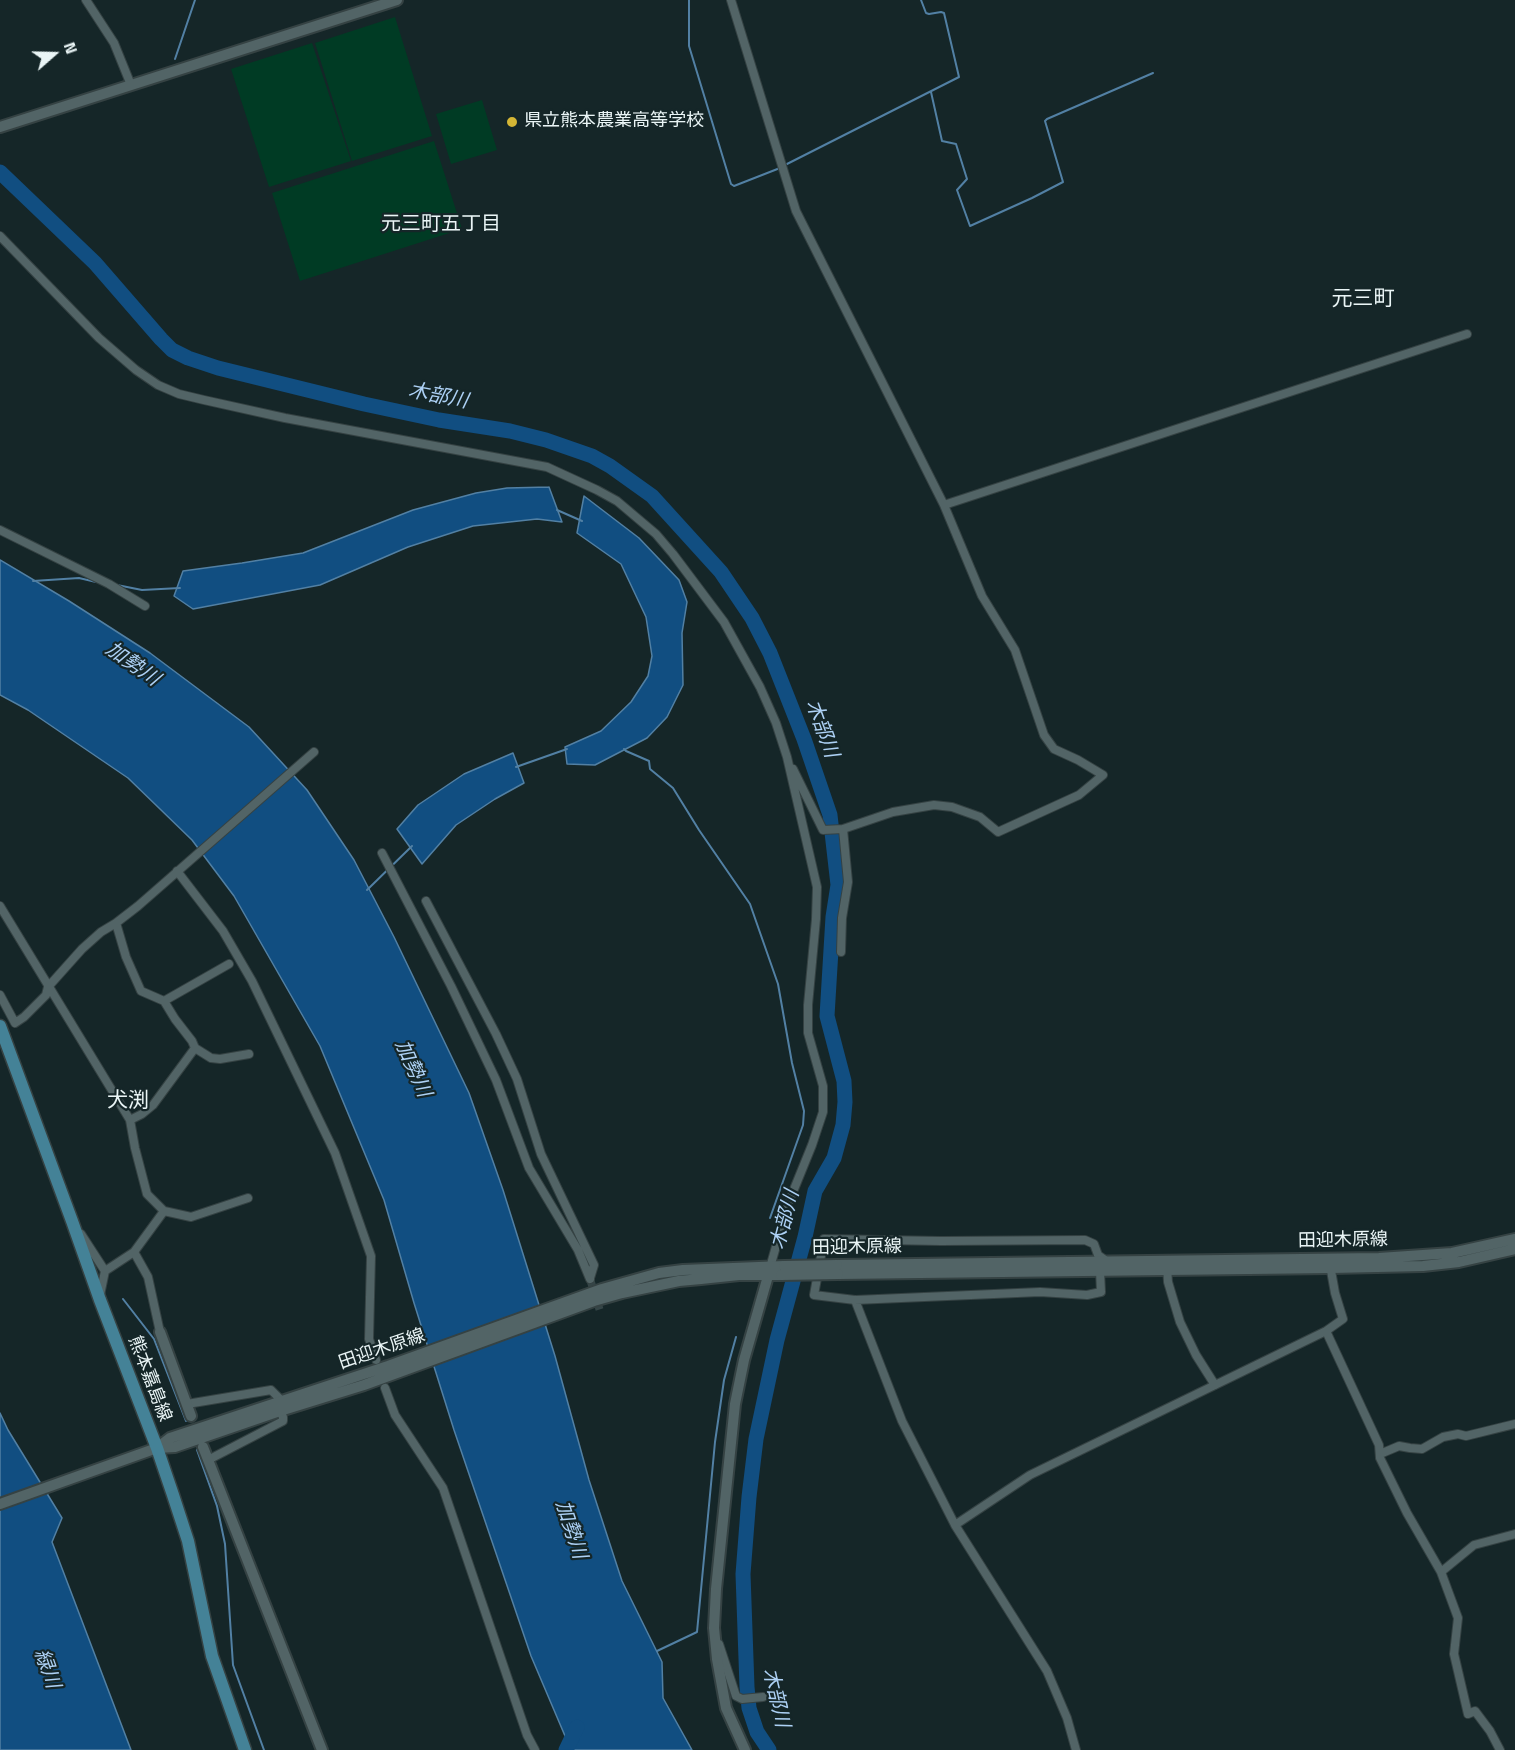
<!DOCTYPE html>
<html>
<head>
<meta charset="utf-8">
<style>
  body { margin:0 }
  #map { position:relative; width:1515px; height:1750px; overflow:hidden; background:#152628; font-family:"Titillium Web",sans-serif }
  canvas { display:block }
  .north { position:absolute; left:24px; top:24px; width:60px; height:60px; -webkit-text-stroke:4px #152628; paint-order:stroke; rotate:70deg; font-size:16px; font-weight:700; line-height:24px; text-align:center; color:#eaf5f6 }
  .north::after { content:''; display:block; margin:auto; width:21px; height:27px; background:#eaf5f6; clip-path:polygon(50% 0,100% 100%,50% 72%,0 100%) }
</style>
</head>
<body>
<div id="map">
<canvas width="1515" height="1750"></canvas>
<div class="north">N</div>
</div>
<script>
const g = document.querySelector('canvas').getContext('2d');
g.lineJoin = 'round';
function fill(path, color) {
  g.fillStyle = color;
  g.fill(path, 'evenodd');
}
function shape(rows) {
  const path = new Path2D();
  for (const r of rows) {
    path.moveTo(r[0], r[1]);
    for (let i = 2; i < r.length; i += 2) path.lineTo(r[i], r[i + 1]);
  }
  return path;
}
function trace(path, color, width, dash) {
  g.strokeStyle = color;
  g.lineWidth = width;
  g.lineCap = dash ? 'butt' : 'round';
  g.setLineDash(dash || []);
  g.stroke(path);
}
function label(font, color, halo, rows, align = 'center') {
  g.font = font + ' "Titillium Web","Noto Sans JP",sans-serif';
  g.lineWidth = 4.5;
  g.setLineDash([]);
  g.textBaseline = 'middle';
  g.strokeStyle = halo;
  g.fillStyle = color;
  for (const [text, x, y, turn = 0] of rows) {
    g.save();
    g.translate(x, y);
    g.rotate((+turn || 0) * Math.PI / 180);
    g.textAlign = isNaN(turn) ? turn : align;
    if (halo) g.strokeText(text, 0, 0);
    g.fillText(text, 0, 0);
    g.restore();
  }
}
const green = shape([
  [395,17,432,136,352,161,315,43],
  [312,43,351,161,269,187,231,69],
  [482,100,497,150,451,164,436,114],
  [434,141,462,229,300,281,272,193]
]);
const water = shape([
  [549,487,562,522,537,519,473,526,408,547,320,585,193,609,174,596,183,571,242,563,303,553,413,510,476,493,507,488,549,487],
  [584,496,639,538,679,580,687,602,682,633,683,685,667,717,647,738,595,765,567,764,565,747,601,731,631,702,648,676,652,656,646,617,621,564,577,533,584,496],
  [0,560,69,601,150,653,249,727,307,790,354,860,394,937,469,1093,503,1190,555,1356,589,1480,622,1581,662,1662,663,1698,692,1750,571,1750,531,1656,454,1430,414,1303,384,1200,320,1046,234,896,192,840,128,778,28,710,0,695,0,560],
  [513,753,524,783,495,799,456,825,422,864,397,829,418,805,464,774,513,753],
  [0,1413,8,1430,62,1518,52,1542,131,1750,0,1750,0,1413]
]);
const stream = shape([
  [689,0,689,46,731,184,734,186,780,168],
  [175,59,195,0],
  [931,92,942,141,956,144,967,179,957,190,970,226,1032,198,1063,182,1045,121,1047,119,1153,73],
  [785,165,959,77,944,13,941,12,929,14,926,13,921,0],
  [557,510,582,521],
  [33,581,79,578,96,582],
  [117,585,142,590,180,588],
  [624,749,626,751,649,761,650,769,673,788,699,830,750,904,778,984,792,1063,804,1111,803,1125,770,1218],
  [516,767,567,749],
  [367,890,412,846],
  [123,1299,154,1339,186,1421],
  [197,1450,217,1506,225,1544,233,1665,264,1750],
  [657,1651,697,1632,715,1442,724,1380,736,1337]
]);
const river = shape([
  [0,172,95,263,161,339,172,350,188,358,218,368,364,404,439,420,510,431,546,440,592,456,610,466,652,496,721,572,752,618,770,653,804,739,830,815,838,885,833,917,827,1016,844,1081,845,1102,843,1125,834,1158,815,1191,805,1237,777,1340,756,1439,749,1497,743,1574,747,1687,749,1708,757,1732,769,1750],
  [566,1750,577,1727]
]);
const streetTunnel = shape([
  [590,1279,600,1311]
]);
const street = shape([
  [86,0,114,43,131,85],
  [731,0,796,211,944,505,982,596,1015,650,1044,735,1054,749,1078,760,1103,775,1079,795,998,832,980,817,952,807,934,805,893,812,843,829,823,830,793,769],
  [0,236,99,338,136,370,158,385,179,394,204,400,285,418,547,467,597,490,617,501,656,534,673,554,724,622,760,687,776,723,787,757,817,887,816,919,808,1005,808,1033,823,1086,823,1112,812,1145,788,1204,769,1271],
  [944,505,1467,334],
  [0,530,109,584,145,606],
  [382,853,451,986,496,1080,529,1168,578,1250,590,1279],
  [177,871,223,931,252,981,335,1153,371,1256,369,1339,376,1360],
  [426,901,496,1034,517,1079,541,1154,594,1265,590,1278],
  [0,906,130,1120,135,1148,147,1194,164,1211,191,1217,248,1198],
  [116,923,126,957,141,991,164,1001,175,1019,192,1041,195,1048,153,1105,142,1114,130,1120],
  [841,952,842,918,848,882,843,829],
  [0,995,15,1023,24,1017,46,995,48,987,82,949,101,932,116,923,138,906,314,752],
  [164,1001,229,964],
  [195,1048,211,1058,220,1059,249,1054],
  [81,1234,105,1271,100,1295],
  [134,1252,148,1277,160,1332],
  [1167,1267,1168,1282,1180,1322,1196,1355,1215,1385],
  [105,1271,134,1252,164,1211],
  [1100,1271,1101,1292,1087,1295,1040,1292,855,1300,814,1295,824,1239,941,1241,1085,1240,1094,1244,1098,1255,1105,1260],
  [855,1300,902,1421,955,1525,1047,1671,1067,1718,1076,1750],
  [1326,1331,1379,1445,1380,1458,1407,1513,1441,1572,1458,1618,1454,1654,1468,1714,1475,1711,1490,1731,1500,1750],
  [385,1388,395,1415,443,1488,527,1735,535,1750],
  [187,1404,271,1390,281,1400],
  [1380,1454,1399,1446,1410,1448,1422,1449,1443,1437,1458,1434,1466,1436,1515,1424],
  [208,1460,283,1421,283,1417,280,1411],
  [955,1525,1030,1475,1326,1331,1343,1319,1335,1293,1330,1265],
  [1441,1572,1474,1545,1515,1534],
  [719,1644,736,1696,742,1699,763,1697]
]);
const secondary = shape([
  [0,127,397,0],
  [837,1265,1379,1258,1452,1253,1515,1239],
  [838,1274,1331,1268,1423,1266,1459,1262,1515,1249],
  [160,1332,191,1416],
  [203,1447,322,1750],
  [157,1448,175,1447,280,1411,364,1385,594,1301,622,1293,679,1281,701,1279,739,1275,781,1275],
  [0,1504,157,1448,170,1438,388,1366,602,1289,659,1273,683,1270,784,1266],
  [745,1750,726,1708,717,1659,714,1628,716,1589,735,1404,744,1360,768,1276]
]);
const primary = shape([
  [0,1026,72,1221,100,1300,157,1448,173,1495,188,1541,212,1656,245,1750]
]);
const secondaryBridge = shape([
  [784,1266,837,1265],
  [781,1275,838,1274]
]);
const markers = [
  [512,122,6,"#d4b635"]
];
const poiNames = [
  ["県立熊本農業高等学校",524,122]
];
const streetNames = [
  ["田迎木原線",1343,1241,-1],
  ["田迎木原線",857,1248,-1],
  ["田迎木原線",382,1350,-19],
  ["熊本嘉島線",149,1379,69]
];
const neighbourhoodNames = [
  ["元三町五丁目",441,225]
];
const waterNames = [
  ["木部川",438,397,11],
  ["加勢川",132,665,35],
  ["木部川",821,729,70],
  ["加勢川",412,1069,66],
  ["木部川",786,1220,-75],
  ["加勢川",570,1530,72],
  ["緑川",46,1669,71],
  ["木部川",775,1698,77]
];
const quarterNames = [
  ["元三町",1363,300],
  ["犬渕",128,1102]
];
fill(green, '#003b24');
fill(water, '#114e81');
trace(water, '#5280a4', 1.5);
trace(stream, '#5280a4', 2);
trace(river, '#114e81', 15);
trace(streetTunnel, '#354547', 8, [8, 4]);
trace(street, '#354243', 10);
trace(secondary, '#354243', 14);
trace(primary, '#354243', 15);
trace(street, '#526466', 8);
trace(secondary, '#526466', 10);
trace(primary, '#448297', 12);
trace(secondaryBridge, '#354243', 14, []);
trace(secondaryBridge, '#526466', 10);
for (const [x, y, r, color] of markers) {
  const dot = new Path2D();
  dot.arc(x, y, r, 0, 2 * Math.PI);
  g.fillStyle = color;
  g.fill(dot);
  trace(dot, '#152628', 2);
}
label('18px', '#eaf5f6', '#152628', poiNames, 'left');
label('18px', '#eaf5f6', '#152628', streetNames);
label('20px', '#eaf5f6', '#152628', neighbourhoodNames);
label('italic 20px', '#add1f5', '#152628', waterNames);
label('21px', '#eaf5f6', '#152628', quarterNames);
</script>
</body>
</html>
